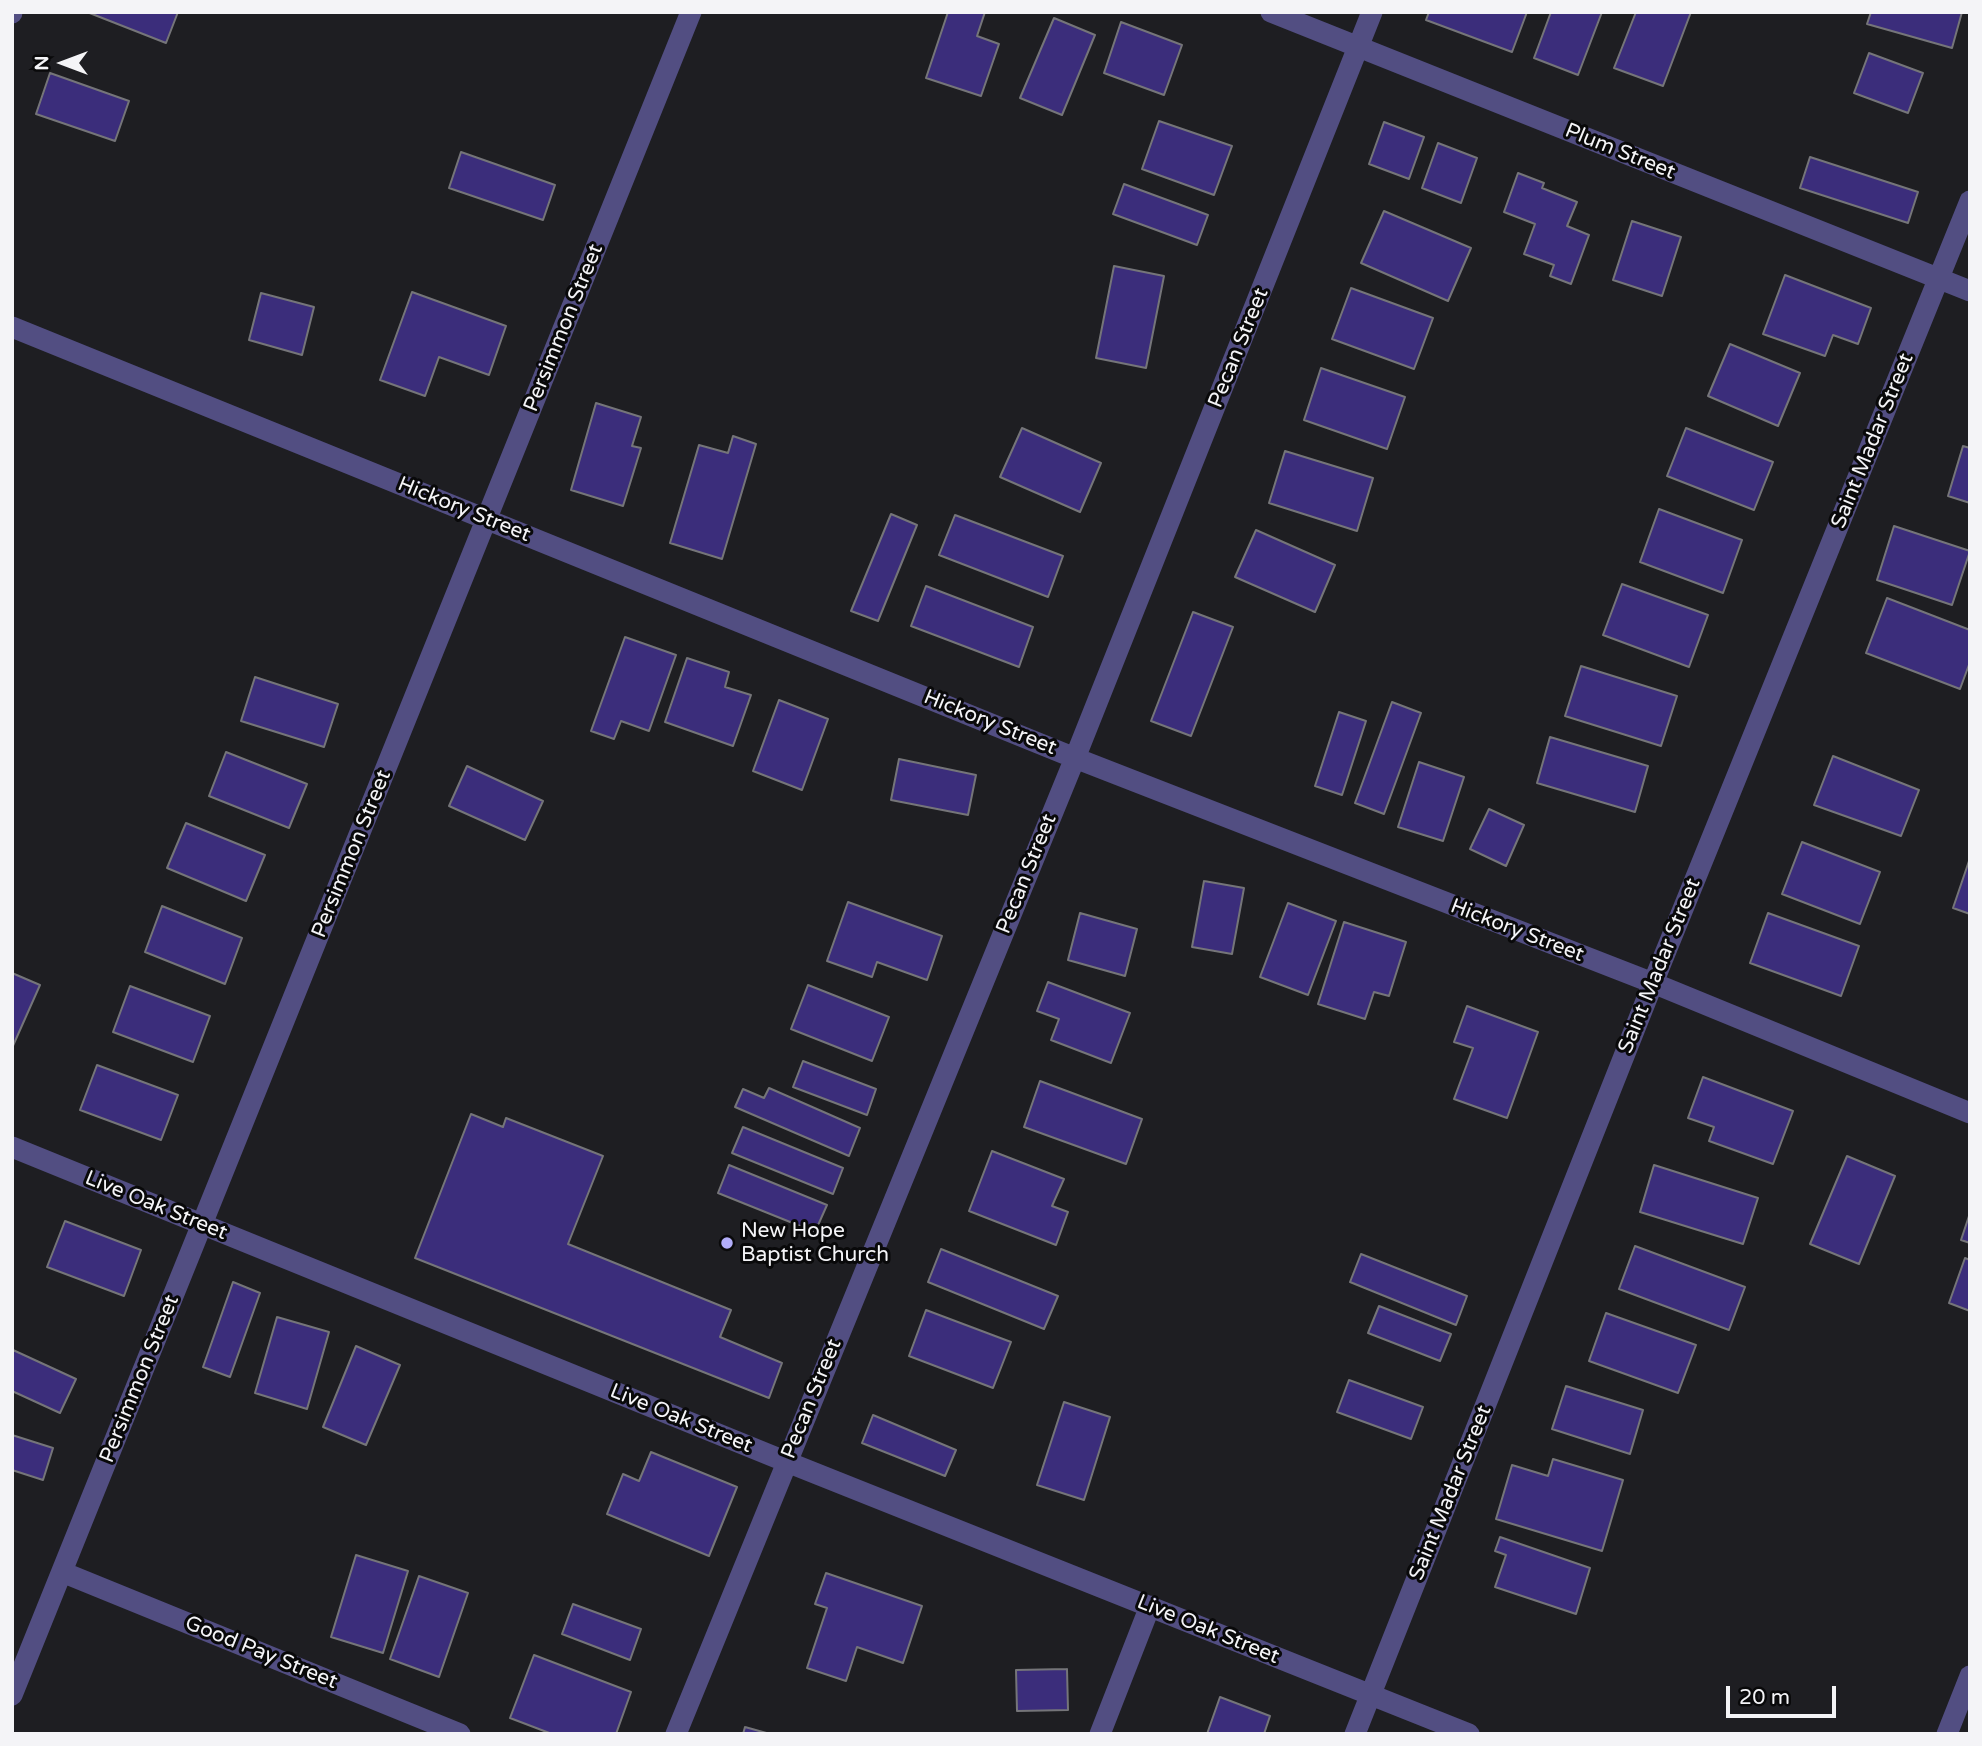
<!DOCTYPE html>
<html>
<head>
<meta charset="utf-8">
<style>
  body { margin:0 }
  #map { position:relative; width:1982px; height:1746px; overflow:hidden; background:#1e1e22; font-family:"Varela Round",sans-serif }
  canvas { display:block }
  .frame { position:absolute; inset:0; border:14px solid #f4f4f7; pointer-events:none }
  .north { position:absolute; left:28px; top:28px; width:70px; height:70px; -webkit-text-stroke:5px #09090a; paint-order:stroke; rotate:270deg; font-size:19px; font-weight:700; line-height:28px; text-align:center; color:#f4f4f7 }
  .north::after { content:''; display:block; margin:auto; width:24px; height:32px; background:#f4f4f7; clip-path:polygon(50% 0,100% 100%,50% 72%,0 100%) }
  .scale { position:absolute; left:1726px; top:1686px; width:110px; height:32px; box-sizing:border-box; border:4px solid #f4f4f7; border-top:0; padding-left:9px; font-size:21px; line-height:24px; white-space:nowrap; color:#f4f4f7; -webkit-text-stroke:5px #09090a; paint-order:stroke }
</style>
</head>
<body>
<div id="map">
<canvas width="1982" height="1746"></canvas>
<div class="frame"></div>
<div class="north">N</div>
<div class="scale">20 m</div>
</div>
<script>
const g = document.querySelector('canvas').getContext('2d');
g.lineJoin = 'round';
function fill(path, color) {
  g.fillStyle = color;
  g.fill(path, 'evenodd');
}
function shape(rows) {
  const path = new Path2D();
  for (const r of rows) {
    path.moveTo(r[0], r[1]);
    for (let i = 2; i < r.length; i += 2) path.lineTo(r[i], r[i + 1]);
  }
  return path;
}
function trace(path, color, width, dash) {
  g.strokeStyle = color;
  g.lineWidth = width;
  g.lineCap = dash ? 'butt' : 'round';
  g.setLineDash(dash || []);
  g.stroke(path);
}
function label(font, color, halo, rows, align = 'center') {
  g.font = font + ' "Varela Round",sans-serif';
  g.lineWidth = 6;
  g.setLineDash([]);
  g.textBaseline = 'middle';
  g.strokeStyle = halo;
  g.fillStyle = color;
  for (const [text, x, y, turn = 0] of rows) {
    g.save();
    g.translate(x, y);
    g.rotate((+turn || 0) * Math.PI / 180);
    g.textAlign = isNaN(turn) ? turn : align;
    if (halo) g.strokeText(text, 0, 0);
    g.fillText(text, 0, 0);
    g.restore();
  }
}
const building = shape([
  [87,12,178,12,166,43,87,12],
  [948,12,985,12,977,36,999,44,981,96,926,78,948,12],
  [1429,12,1527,12,1512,52,1426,20,1429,12],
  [1551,12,1602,12,1578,75,1534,58,1551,12],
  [1636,12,1691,12,1663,86,1614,68,1636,12],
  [1871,12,1962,12,1952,48,1867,24,1871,12],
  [1054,18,1095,35,1062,115,1020,98,1054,18],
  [1121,22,1182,45,1164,95,1104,73,1121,22],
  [1869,53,1923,73,1908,113,1854,93,1869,53],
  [50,73,129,101,115,141,36,114,50,73],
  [1159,121,1232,146,1214,195,1142,169,1159,121],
  [1384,122,1424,137,1409,179,1369,164,1384,122],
  [1438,143,1477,158,1461,203,1422,188,1438,143],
  [461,152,555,185,543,220,449,188,461,152],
  [1810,157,1918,192,1908,223,1800,188,1810,157],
  [1518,173,1544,183,1542,188,1577,202,1567,226,1589,235,1571,284,1550,276,1554,265,1524,254,1535,224,1504,212,1518,173],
  [1124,184,1208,215,1197,245,1113,214,1124,184],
  [1384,211,1471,248,1448,301,1361,263,1384,211],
  [1632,221,1681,237,1662,296,1613,280,1632,221],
  [1114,266,1164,276,1146,368,1096,358,1114,266],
  [1785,275,1871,308,1858,344,1833,335,1825,356,1763,334,1785,275],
  [1351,288,1433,318,1414,369,1332,339,1351,288],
  [412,292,506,326,489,375,439,357,425,396,380,380,412,292],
  [261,293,314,307,302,355,249,340,261,293],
  [1730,344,1800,373,1778,426,1708,396,1730,344],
  [1321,368,1405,397,1387,449,1304,420,1321,368],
  [596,403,641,417,632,446,641,448,623,506,571,490,596,403],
  [1022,428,1101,463,1080,512,1000,477,1022,428],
  [1686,428,1773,462,1754,510,1667,476,1686,428],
  [733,436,756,444,722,559,670,543,699,445,728,453,733,436],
  [1963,446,1970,448,1970,503,1948,496,1963,446],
  [1285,451,1373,478,1357,531,1269,503,1285,451],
  [1659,509,1742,540,1723,593,1640,562,1659,509],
  [891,514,917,525,878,621,851,611,891,514],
  [955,515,1063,556,1048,597,939,555,955,515],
  [1894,526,1970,551,1952,605,1877,580,1894,526],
  [1256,530,1335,565,1315,612,1235,577,1256,530],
  [1622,584,1708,615,1689,667,1603,635,1622,584],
  [926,586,1033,627,1019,667,911,626,926,586],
  [1887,598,1970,630,1970,662,1960,689,1866,653,1887,598],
  [1193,612,1233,627,1191,736,1151,721,1193,612],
  [625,637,676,655,649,731,621,721,614,739,591,731,625,637],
  [687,658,729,672,725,687,751,695,733,746,665,722,687,658],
  [1581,666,1677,696,1661,746,1565,716,1581,666],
  [255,677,338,704,324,747,241,721,255,677],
  [779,700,828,719,802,790,753,771,779,700],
  [1392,702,1421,713,1384,814,1355,803,1392,702],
  [1339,712,1366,721,1342,795,1315,786,1339,712],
  [1550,737,1648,766,1635,812,1537,783,1550,737],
  [226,752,307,784,289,828,209,796,226,752],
  [1833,756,1919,790,1901,836,1814,805,1833,756],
  [899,759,976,775,968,815,891,800,899,759],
  [1419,762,1464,777,1443,841,1398,827,1419,762],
  [467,766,543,801,525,840,449,806,467,766],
  [1489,809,1524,825,1506,866,1470,849,1489,809],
  [186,823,265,855,246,901,167,868,186,823],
  [1802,842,1880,872,1860,924,1782,894,1802,842],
  [1970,858,1970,914,1953,908,1970,858],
  [1204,881,1244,888,1232,954,1192,947,1204,881],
  [848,902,942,936,927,980,877,962,872,977,827,961,848,902],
  [1288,903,1336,921,1308,995,1260,977,1288,903],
  [162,906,242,938,225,984,145,952,162,906],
  [1080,913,1137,929,1125,976,1068,960,1080,913],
  [1768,913,1859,946,1841,996,1750,963,1768,913],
  [1344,922,1406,942,1389,996,1374,992,1365,1019,1318,1004,1344,922],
  [12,973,40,985,12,1048,12,973],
  [1048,982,1130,1013,1111,1063,1051,1040,1059,1019,1037,1011,1048,982],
  [808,985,889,1017,872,1061,791,1029,808,985],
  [130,986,210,1016,193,1062,113,1032,130,986],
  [1467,1006,1538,1032,1507,1118,1454,1099,1473,1048,1454,1042,1467,1006],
  [803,1061,876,1089,867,1115,793,1087,803,1061],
  [97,1065,178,1095,161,1140,80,1110,97,1065],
  [1703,1077,1793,1111,1773,1164,1709,1141,1714,1127,1688,1118,1703,1077],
  [1040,1081,1142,1119,1126,1164,1024,1127,1040,1081],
  [769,1088,860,1128,849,1156,735,1107,743,1089,764,1098,769,1088],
  [471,1114,503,1127,506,1118,603,1156,568,1244,731,1310,720,1337,782,1363,769,1398,415,1258,471,1114],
  [743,1127,843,1168,833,1194,732,1153,743,1127],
  [992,1151,1064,1179,1052,1206,1068,1212,1056,1245,969,1211,992,1151],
  [1847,1156,1895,1176,1859,1264,1810,1244,1847,1156],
  [729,1165,827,1205,815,1232,718,1193,729,1165],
  [1654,1165,1758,1198,1743,1244,1640,1212,1654,1165],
  [1970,1213,1970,1243,1961,1240,1970,1213],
  [65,1221,141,1250,124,1296,47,1267,65,1221],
  [1635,1246,1745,1287,1729,1330,1619,1289,1635,1246],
  [941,1249,1058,1296,1044,1329,928,1282,941,1249],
  [1361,1254,1467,1296,1456,1325,1350,1282,1361,1254],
  [1965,1258,1970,1260,1970,1311,1949,1303,1965,1258],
  [233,1282,260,1293,230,1377,203,1367,233,1282],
  [1379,1306,1451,1334,1440,1361,1368,1333,1379,1306],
  [926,1310,1011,1342,993,1388,909,1356,926,1310],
  [1606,1313,1696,1345,1678,1393,1589,1361,1606,1313],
  [277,1317,329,1332,307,1409,255,1393,277,1317],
  [356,1346,400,1365,366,1445,323,1427,356,1346],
  [13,1350,76,1379,60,1413,12,1391,13,1350],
  [1349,1380,1423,1407,1411,1439,1337,1412,1349,1380],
  [1566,1386,1643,1410,1630,1454,1552,1429,1566,1386],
  [1064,1402,1110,1417,1084,1500,1037,1485,1064,1402],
  [873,1415,956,1450,945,1476,862,1443,873,1415],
  [12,1435,53,1448,43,1480,12,1470,12,1435],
  [651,1452,737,1487,709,1556,607,1514,623,1474,639,1481,651,1452],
  [1553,1459,1623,1480,1602,1551,1496,1519,1512,1465,1548,1476,1553,1459],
  [1500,1537,1590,1568,1576,1614,1495,1587,1506,1555,1495,1551,1500,1537],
  [356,1555,408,1571,383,1653,331,1637,356,1555],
  [826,1573,922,1606,903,1663,857,1647,846,1681,807,1668,827,1608,815,1604,826,1573],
  [419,1576,468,1593,439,1677,390,1659,419,1576],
  [573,1604,641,1629,630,1660,562,1634,573,1604],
  [534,1655,631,1692,616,1734,552,1734,510,1718,534,1655],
  [1067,1669,1068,1710,1017,1711,1016,1670,1067,1669],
  [1220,1697,1270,1716,1264,1734,1207,1734,1220,1697],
  [745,1727,770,1734,743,1734,745,1727]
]);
const street = shape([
  [1271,12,1970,291],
  [12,13,12,12],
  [12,327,1075,758,1653,983,1970,1113],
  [12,1147,787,1462,1469,1734],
  [62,1572,460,1734],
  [12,1695,691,12],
  [676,1734,1075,758,1372,12],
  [1100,1734,1150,1606],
  [1355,1734,1653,983,1970,201],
  [1947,1734,1970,1676]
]);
const markers = [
  [727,1243,7,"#b2adf9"]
];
const streetNames = [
  ["Plum Street",1620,152,22],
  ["Persimmon Street",564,328,-68],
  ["Pecan Street",1239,348,-68],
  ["Saint Madar Street",1873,441,-68],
  ["Hickory Street",464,510,22],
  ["Hickory Street",990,723,22],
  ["Persimmon Street",352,854,-68],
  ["Pecan Street",1027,874,-68],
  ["Hickory Street",1517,931,21],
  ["Saint Madar Street",1660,966,-68],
  ["Live Oak Street",156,1206,22],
  ["Persimmon Street",140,1379,-68],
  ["Pecan Street",812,1399,-68],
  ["Live Oak Street",681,1419,22],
  ["Saint Madar Street",1451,1493,-68],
  ["Live Oak Street",1208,1630,22],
  ["Good Pay Street",261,1653,22]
];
const poiNames = [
  ["New Hope",741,1231],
  ["Baptist Church",741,1255]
];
fill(building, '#3b2d7b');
trace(building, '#757579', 2);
trace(street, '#524e82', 21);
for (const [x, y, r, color] of markers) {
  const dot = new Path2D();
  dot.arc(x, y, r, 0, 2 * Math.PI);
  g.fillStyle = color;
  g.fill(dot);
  trace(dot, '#09090a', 2.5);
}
label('21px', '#f4f4f7', '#09090a', streetNames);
label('21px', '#f4f4f7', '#09090a', poiNames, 'left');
</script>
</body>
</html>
